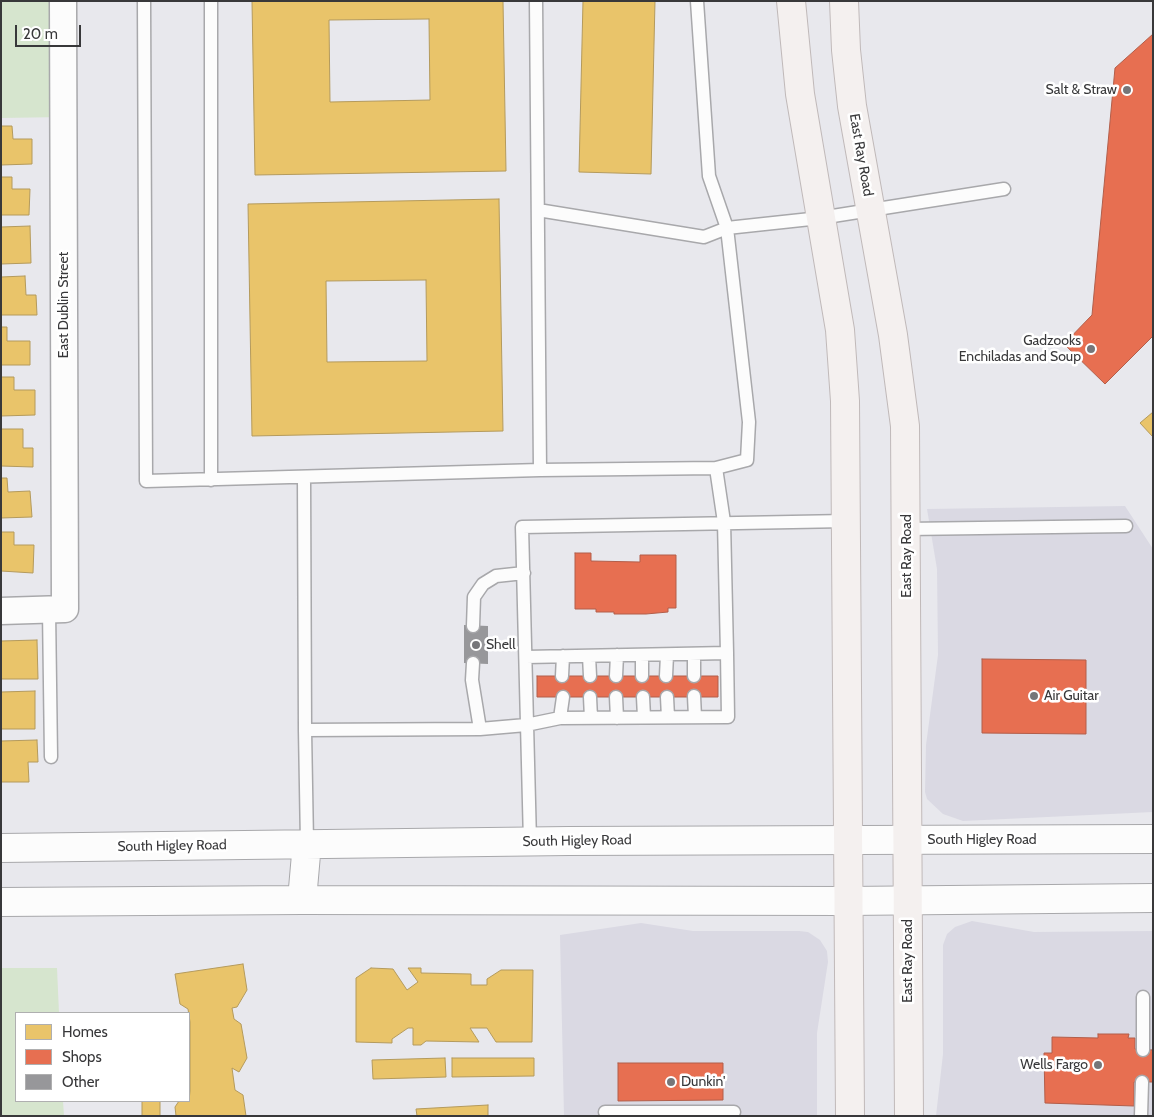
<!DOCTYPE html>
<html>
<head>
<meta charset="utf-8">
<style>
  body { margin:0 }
  #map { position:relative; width:1154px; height:1117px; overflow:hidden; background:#e8e8ed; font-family:Cabin,sans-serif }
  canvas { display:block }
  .frame { position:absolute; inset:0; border:2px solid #38383a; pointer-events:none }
  .legend { position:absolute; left:15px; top:1012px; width:175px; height:90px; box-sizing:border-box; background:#fff; border:1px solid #afafb0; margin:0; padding:6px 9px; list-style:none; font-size:15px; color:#38383a }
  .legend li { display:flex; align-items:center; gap:10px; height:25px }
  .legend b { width:25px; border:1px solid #afafb0 }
  .scale { position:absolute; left:15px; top:25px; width:66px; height:22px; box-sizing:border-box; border:2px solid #38383a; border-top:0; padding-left:6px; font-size:15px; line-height:18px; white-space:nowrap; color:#38383a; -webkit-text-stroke:4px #fff; paint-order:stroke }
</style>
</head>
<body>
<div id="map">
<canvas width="1154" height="1117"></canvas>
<div class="frame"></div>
<ul class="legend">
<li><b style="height:14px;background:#e9c46a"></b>Homes</li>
<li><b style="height:14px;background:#e76f51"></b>Shops</li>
<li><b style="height:14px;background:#97979a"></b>Other</li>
</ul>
<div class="scale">20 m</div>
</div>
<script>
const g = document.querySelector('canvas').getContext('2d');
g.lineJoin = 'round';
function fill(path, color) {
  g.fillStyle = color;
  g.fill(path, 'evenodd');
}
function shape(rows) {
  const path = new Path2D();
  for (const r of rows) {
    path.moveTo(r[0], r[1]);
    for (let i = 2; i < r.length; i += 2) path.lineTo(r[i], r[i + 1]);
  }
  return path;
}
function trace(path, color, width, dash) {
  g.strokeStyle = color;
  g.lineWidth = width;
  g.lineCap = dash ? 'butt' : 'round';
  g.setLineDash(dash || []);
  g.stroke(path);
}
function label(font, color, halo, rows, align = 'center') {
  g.font = font + ' Cabin,sans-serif';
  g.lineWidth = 5;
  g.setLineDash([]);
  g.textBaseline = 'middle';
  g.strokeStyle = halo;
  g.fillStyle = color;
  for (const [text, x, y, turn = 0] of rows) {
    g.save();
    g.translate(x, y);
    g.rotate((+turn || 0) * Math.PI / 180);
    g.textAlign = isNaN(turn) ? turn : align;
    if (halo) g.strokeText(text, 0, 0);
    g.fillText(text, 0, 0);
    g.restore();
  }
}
const built = shape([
  [1125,506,1153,549,1153,812,963,821,943,814,927,799,925,792,926,745,938,655,937,569,927,509],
  [972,921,1034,932,1153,931,1153,1116,936,1116,943,1054,943,945,947,934,955,927],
  [641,923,693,931,799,931,808,932,820,940,827,951,828,962,817,1033,817,1116,564,1116,560,935]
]);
const green = shape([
  [1,1,63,1,64,117,1,118],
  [1,968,57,968,59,1013,16,1013,16,1101,63,1101,64,1116,1,1116]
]);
const homes = shape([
  [252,1,503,1,506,171,255,175,252,1],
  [429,19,430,100,330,102,329,20,429,19],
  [583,1,655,1,651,174,579,172,583,1],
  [1,126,12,126,13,139,32,139,32,164,1,165,1,126],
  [1,177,12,177,12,189,30,189,29,215,1,215,1,177],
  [499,199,503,431,252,436,248,204,499,199],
  [426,280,427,361,327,362,326,281,426,280],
  [30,226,31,263,1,264,1,227,30,226],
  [25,276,26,295,36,295,37,315,1,315,1,277,25,276],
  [1,327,7,327,7,341,30,341,30,365,1,365,1,327],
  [1,377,14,377,14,390,35,390,35,415,1,416,1,377],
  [1153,412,1153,437,1140,423,1153,412],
  [1,429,23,429,23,448,33,448,33,467,1,466,1,429],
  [1,478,7,478,8,492,30,491,32,517,1,518,1,478],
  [1,532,14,532,14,545,34,545,33,573,1,571,1,532],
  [37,640,38,679,1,679,1,641,37,640],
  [35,691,35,729,1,729,1,692,35,691],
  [37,740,38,762,28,762,29,782,1,782,1,741,37,740],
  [243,964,247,990,237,1007,232,1008,234,1019,241,1024,247,1058,239,1072,232,1068,235,1090,243,1095,246,1116,176,1116,175,1107,179,1101,189,1101,190,1091,190,1022,188,1009,180,1004,175,974,243,964],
  [371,968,393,969,407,990,418,982,408,968,421,968,421,973,471,974,471,985,487,985,487,979,501,970,533,970,532,1042,496,1042,487,1028,470,1028,479,1042,426,1041,421,1045,413,1045,413,1028,408,1028,392,1039,392,1043,356,1042,356,978,371,968],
  [445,1058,446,1077,373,1079,372,1060,445,1058],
  [452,1058,534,1058,534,1076,452,1077,452,1058],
  [142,1101,160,1101,160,1116,142,1116,142,1101],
  [488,1105,488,1116,417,1116,416,1109,488,1105]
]);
const shops = shape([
  [1153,34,1153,336,1105,384,1064,344,1092,315,1115,68,1153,34],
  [575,553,591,553,591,561,640,562,640,555,676,555,676,608,668,608,668,612,646,614,614,614,614,612,596,612,596,609,575,609,575,553],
  [982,659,1086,660,1086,734,982,733,982,659],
  [537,676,718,676,718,697,537,697,537,676],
  [1098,1034,1129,1034,1128,1038,1135,1038,1135,1049,1153,1050,1153,1082,1134,1082,1134,1106,1045,1103,1044,1053,1052,1053,1052,1037,1098,1038,1098,1034],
  [618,1063,723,1063,723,1100,618,1101,618,1063]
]);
const building = shape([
  [464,625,488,626,488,664,464,663]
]);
const lane = shape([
  [144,1,146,481,540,470,536,1],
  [211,1,211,480],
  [538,210,704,237,727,228,709,176,697,1],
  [540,470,716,468,747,460,749,422,727,228,820,218,1004,189],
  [304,477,305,730],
  [907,529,1126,526],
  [49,610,51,757],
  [473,626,474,597,483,584,496,576,524,573],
  [589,656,590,676],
  [526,657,727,653,724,522,716,468],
  [473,663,472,680,480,729],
  [562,676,563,656],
  [616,676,617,655],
  [642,676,642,655],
  [666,676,667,655],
  [694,676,694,654],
  [694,696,695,717],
  [590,697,591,718],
  [616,697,617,718],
  [643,697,644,717],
  [667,697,668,717],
  [560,718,563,697],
  [530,842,522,527,846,521],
  [307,843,305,730,480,729,526,725,560,718,728,717,727,653],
  [1143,1050,1143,997],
  [605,1112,734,1112],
  [1141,1116,1142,1082]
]);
const street = shape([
  [1,611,65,609,63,1]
]);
const secondary = shape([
  [1,848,569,841,1153,839],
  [302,900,307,843],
  [1,902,302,900,847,901,1153,898]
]);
const primary = shape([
  [791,1,800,94,840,330,845,401,850,1116],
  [844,1,846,50,852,106,893,335,905,426,909,1116]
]);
const markers = [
  [1127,90,5,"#767679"],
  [1091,349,5,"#767679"],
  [476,645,5,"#767679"],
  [1034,696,5,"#767679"],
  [1098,1065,5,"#767679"],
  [671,1082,5,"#767679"]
];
const poiNames = [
  ["Salt & Straw",1117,90],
  ["Gadzooks",1081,341],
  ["Enchiladas and Soup",1081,357],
  ["Shell",486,645,"left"],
  ["Air Guitar",1044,696,"left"],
  ["Wells Fargo",1088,1065],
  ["Dunkin'",681,1082,"left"]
];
const streetNames = [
  ["East Ray Road",861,155,80],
  ["East Dublin Street",64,305,-90],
  ["East Ray Road",907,556,-90],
  ["South Higley Road",982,840],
  ["South Higley Road",577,841,-1],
  ["South Higley Road",172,846,-1],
  ["East Ray Road",908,961,-90]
];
fill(built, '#dad9e3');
fill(green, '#d6e5ce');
fill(homes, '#e9c46a');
trace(homes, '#b49a5c', 1);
fill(shops, '#e76f51');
trace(shops, '#b25e4a', 1);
fill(building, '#97979a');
trace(lane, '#a8a8ab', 15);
trace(street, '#a8a8ab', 29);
trace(secondary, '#a8a8ab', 30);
trace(primary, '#c0b9b9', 30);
trace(lane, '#fcfcfc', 12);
trace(street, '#fcfcfc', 26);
trace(secondary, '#fcfcfc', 28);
trace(primary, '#f4f0ef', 28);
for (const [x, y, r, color] of markers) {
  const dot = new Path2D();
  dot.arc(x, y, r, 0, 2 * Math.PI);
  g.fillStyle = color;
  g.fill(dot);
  trace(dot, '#fff', 2);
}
label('14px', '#38383a', '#fff', poiNames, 'right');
label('14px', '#38383a', '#fff', streetNames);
</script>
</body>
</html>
